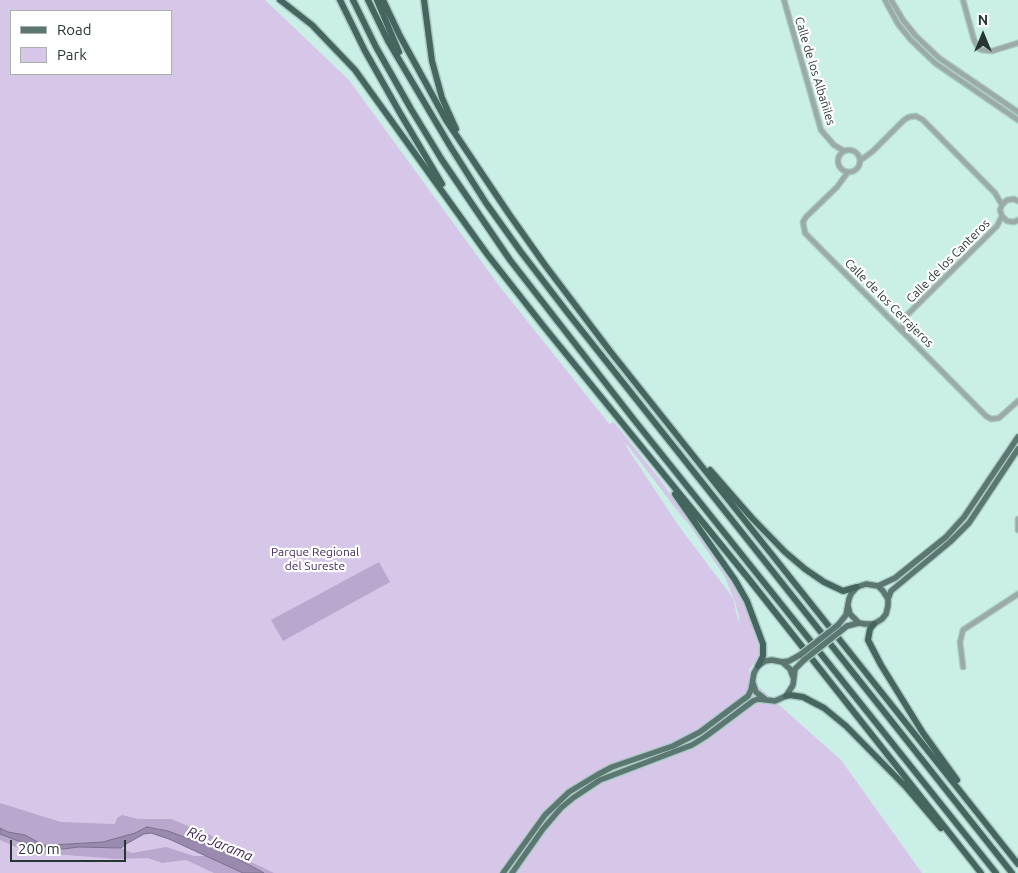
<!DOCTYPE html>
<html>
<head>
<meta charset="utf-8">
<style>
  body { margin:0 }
  #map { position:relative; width:1018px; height:873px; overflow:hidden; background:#caefe7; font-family:Ubuntu,sans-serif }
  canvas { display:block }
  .legend { position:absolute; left:10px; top:10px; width:162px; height:65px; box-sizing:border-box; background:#fff; border:1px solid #a9afad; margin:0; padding:6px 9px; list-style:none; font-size:15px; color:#273633 }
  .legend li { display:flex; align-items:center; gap:10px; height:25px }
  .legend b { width:25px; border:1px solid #a9afad }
  .north { position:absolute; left:958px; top:10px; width:50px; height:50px; -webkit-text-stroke:4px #fff; paint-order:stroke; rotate:0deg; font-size:14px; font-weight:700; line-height:20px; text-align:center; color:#273633 }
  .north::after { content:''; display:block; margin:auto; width:18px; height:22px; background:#273633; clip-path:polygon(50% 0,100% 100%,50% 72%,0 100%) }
  .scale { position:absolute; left:10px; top:840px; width:116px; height:22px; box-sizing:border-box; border:2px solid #273633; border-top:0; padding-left:6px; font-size:15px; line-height:18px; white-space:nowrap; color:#273633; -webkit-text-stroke:4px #fff; paint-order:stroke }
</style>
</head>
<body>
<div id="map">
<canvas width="1018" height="873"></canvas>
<ul class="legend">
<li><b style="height:6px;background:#5c7772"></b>Road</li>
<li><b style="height:14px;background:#d6c7e8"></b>Park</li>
</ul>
<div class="north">N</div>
<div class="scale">200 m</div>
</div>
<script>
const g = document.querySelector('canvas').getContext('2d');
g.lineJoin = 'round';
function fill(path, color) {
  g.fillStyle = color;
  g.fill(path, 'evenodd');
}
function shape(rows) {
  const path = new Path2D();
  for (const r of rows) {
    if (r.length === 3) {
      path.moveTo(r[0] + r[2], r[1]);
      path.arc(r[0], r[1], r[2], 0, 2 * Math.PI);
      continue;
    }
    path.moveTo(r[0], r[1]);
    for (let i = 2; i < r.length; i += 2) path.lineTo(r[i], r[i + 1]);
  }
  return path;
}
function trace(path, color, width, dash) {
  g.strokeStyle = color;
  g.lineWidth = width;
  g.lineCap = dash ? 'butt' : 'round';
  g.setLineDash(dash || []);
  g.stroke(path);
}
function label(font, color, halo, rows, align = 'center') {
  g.font = font + ' Ubuntu,sans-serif';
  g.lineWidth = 4.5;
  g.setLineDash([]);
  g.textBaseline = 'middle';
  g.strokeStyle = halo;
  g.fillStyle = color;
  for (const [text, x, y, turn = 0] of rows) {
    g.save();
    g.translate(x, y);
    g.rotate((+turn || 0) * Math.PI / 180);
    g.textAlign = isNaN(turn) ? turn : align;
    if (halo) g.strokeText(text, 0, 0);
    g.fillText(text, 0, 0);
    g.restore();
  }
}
const green = shape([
  [0,0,265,0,349,80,497,283,610,425,613,421,659,478,722,569,737,591,749,616,760,651,759,657,749,670,751,680,841,760,922,873,0,873,0,840,29,852,0,838],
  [11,11,171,11,171,74,11,74],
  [624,443,629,447,682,517,688,523,725,577,735,602,739,616,739,625,733,598,678,525]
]);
const forest = shape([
  [379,562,390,582,283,641,271,620],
  [0,803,61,822,115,824,117,818,122,815,138,819,171,819,210,835,240,851,246,855,249,861,274,873,264,873,212,845,200,843,157,828,103,842,43,845,25,835,8,832,0,828],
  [0,834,29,845,53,849,79,847,121,848,132,853,166,847,194,856,209,856,243,873,214,873,186,860,162,863,148,858,117,859,27,852,0,840]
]);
const water = shape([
  [147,827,168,831,200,843,212,845,264,873,243,873,169,839,151,833,144,834,126,844,121,848,79,847,63,849,29,845,0,834,0,828,8,832,25,835,43,845,52,845,103,842,135,833,147,827]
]);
const minor = shape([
  [784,0,821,130,834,145,844,151],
  [885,0,898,24,911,40,935,63,1018,120],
  [891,0,903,20,915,35,939,58,1018,112],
  [963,0,974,40,978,48,982,50,992,51,1018,43],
  [849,161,11],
  [861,160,873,151,904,120,909,117,916,116,923,120,995,193,1002,205],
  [848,172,837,187,806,217,803,222,805,233,986,416,991,419,999,418,1018,401],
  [1018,201,1014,199,1007,200,1002,205,1000,210,1002,216,1007,221,1014,222,1018,220],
  [903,332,903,322,905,317,997,226,1002,216],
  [1018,519,1018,530],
  [963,667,960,642,963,630,1018,594]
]);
const major = shape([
  [878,586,895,578,946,537,964,517,1018,437],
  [888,599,891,591,950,542,969,523,1018,449],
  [838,625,846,615,849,599,851,594,857,587,866,584,878,586,883,591,888,599,888,606,886,614,882,619,874,624,865,624,859,623,850,614,848,606],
  [842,630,847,626,859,623],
  [782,662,790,669,793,677],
  [753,683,756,692,765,699],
  [503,873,545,815,569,792,597,775,612,767,673,746,700,732,748,696,751,690,754,673,758,666,765,661,772,660,782,662,789,661,800,655],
  [512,873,543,829,561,808,573,798,600,780,692,745,705,737,753,701,758,699,775,701,786,696,793,685,795,669,804,660]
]);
const highway = shape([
  [280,0,312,25,355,70,487,254,545,328,748,578,981,873],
  [340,0,365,51,400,113,442,184],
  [353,0,376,47,411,109,442,160,510,260,635,421,996,873],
  [368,0,388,41,450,146,486,203,521,252,567,312,1012,873],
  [377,0,399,52],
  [383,0,400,36,446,120,509,214,545,265,610,351,1018,864],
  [424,0,432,61,442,98,456,129],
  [710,470,752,518,785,552,805,569,824,582,843,591,857,587],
  [675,494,735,580,747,601,763,644,763,656,758,666],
  [874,624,870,629,868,640,881,665,923,733,957,780],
  [786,696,790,695,803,697,824,708,846,726,906,787,941,828]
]);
const majorBridge = shape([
  [800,655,838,625],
  [804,660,842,630]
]);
const streetNames = [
  ["Calle de los Albañiles",815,71,73],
  ["Calle de los Canteros",948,261,-45],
  ["Calle de los Cerrajeros",889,303,45]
];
const parkNames = [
  ["Parque Regional",315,552],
  ["del Sureste",315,566]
];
const waterNames = [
  ["Río Jarama",220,844,22]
];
fill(green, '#d6c7e8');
fill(forest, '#b9a7ce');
fill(water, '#9b8aaf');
trace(water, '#78718a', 1);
trace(minor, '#a9cac3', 7);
trace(major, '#a9cac3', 8);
trace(highway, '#a9cac3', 9);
trace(minor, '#9baaa7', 4.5);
trace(major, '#5c7772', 5.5);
trace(highway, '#45655f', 6);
trace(majorBridge, '#a9cac3', 8, []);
trace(majorBridge, '#5c7772', 5.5);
label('12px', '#273633', '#fff', streetNames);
label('12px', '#452c5e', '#fff', parkNames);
label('italic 14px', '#3b2253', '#fff', waterNames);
</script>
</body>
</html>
